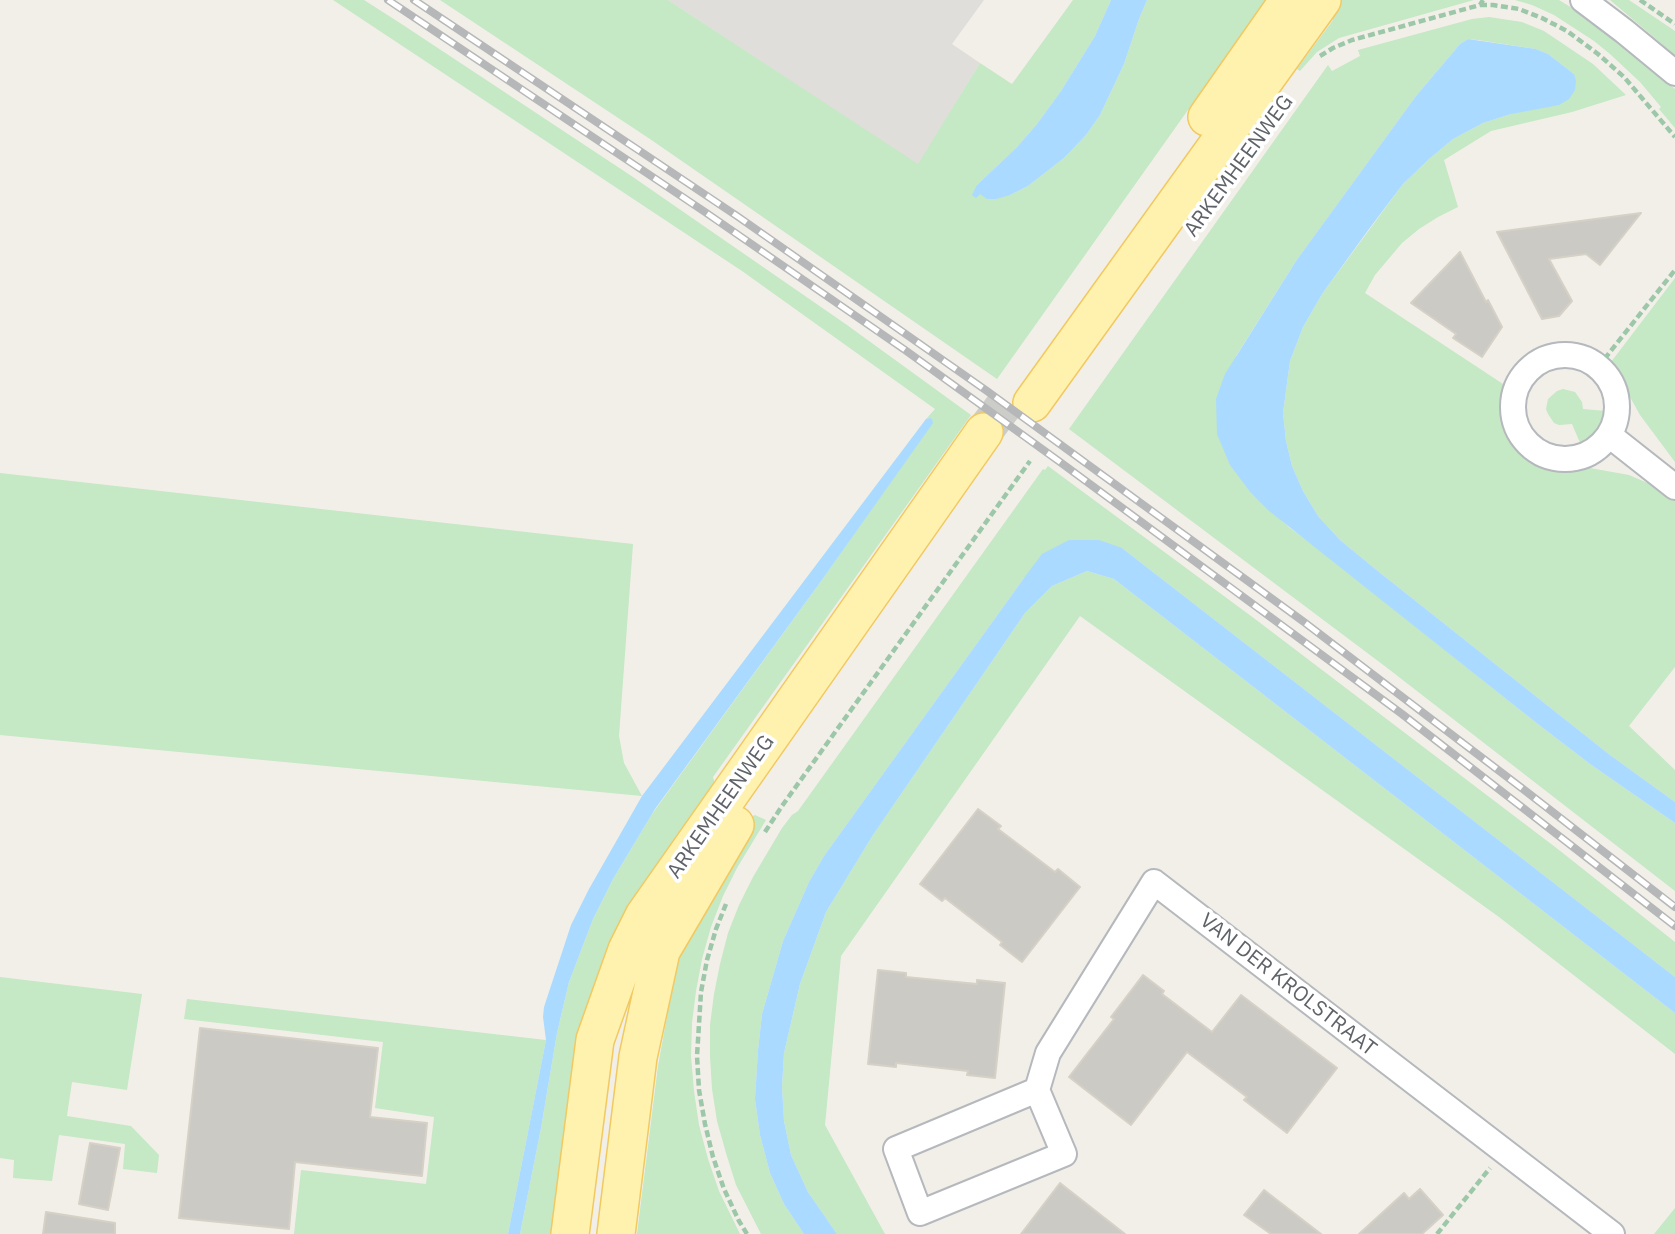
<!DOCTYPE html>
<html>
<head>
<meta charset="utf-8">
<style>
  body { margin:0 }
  canvas { display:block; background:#f1efe8 }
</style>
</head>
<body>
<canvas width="1675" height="1234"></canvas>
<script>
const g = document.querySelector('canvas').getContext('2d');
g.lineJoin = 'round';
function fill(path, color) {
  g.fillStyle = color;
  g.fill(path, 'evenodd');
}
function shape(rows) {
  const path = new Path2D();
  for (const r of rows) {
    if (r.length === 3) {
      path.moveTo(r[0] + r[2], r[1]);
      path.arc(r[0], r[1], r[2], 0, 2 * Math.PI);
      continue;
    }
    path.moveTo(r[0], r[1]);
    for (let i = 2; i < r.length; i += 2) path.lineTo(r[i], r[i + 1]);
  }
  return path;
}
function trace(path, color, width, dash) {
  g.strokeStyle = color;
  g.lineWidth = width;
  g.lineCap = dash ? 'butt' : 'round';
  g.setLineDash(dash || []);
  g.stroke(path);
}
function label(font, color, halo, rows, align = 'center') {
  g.font = font + ' "IBM Plex Sans",sans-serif';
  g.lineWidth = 7;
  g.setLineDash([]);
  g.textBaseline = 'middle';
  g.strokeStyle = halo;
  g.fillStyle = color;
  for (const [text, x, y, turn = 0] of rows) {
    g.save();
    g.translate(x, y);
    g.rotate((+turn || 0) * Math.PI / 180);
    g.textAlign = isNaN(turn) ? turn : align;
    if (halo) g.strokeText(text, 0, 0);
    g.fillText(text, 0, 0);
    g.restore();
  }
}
const industrial = shape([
  [668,0,984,0,952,44,980,63,918,165]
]);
const green = shape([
  [333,0,364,0,400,23,630,175,847,325,971,415,713,777,716,788,646,898,559,1234,520,1234,541,1128,557,1033,569,982,593,919,613,879,652,814,819,584,932,423,930,418,926,419,935,409,742,271],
  [440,0,668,0,918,164,980,63,1012,84,1073,0,1111,0,1095,36,1061,91,1037,124,1017,147,977,185,980,194,1010,195,1028,186,1064,158,1086,135,1100,115,1124,64,1139,19,1147,0,1266,0,997,379,650,139],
  [1336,0,1474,0,1339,38,1317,52,1300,71,1297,69,1333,20,1330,17],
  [1515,0,1559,0,1577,11,1646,62,1675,89,1675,128,1659,109,1661,107,1640,82,1610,54,1594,41,1554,15,1532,5],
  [1610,0,1629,0,1675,31,1675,55],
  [1489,17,1522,22,1544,31,1593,64,1626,95,1572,112,1491,131,1444,160,1458,207,1438,217,1419,229,1402,243,1375,275,1365,293,1506,386,1503,398,1502,411,1504,424,1515,446,1534,462,1546,467,1558,469,1590,468,1629,475,1664,490,1675,498,1675,667,1629,726,1675,770,1675,802,1610,755,1379,572,1340,540,1318,516,1303,491,1292,466,1286,441,1283,413,1290,361,1303,327,1322,294,1403,184,1429,159,1453,139,1483,123,1511,114,1574,74,1548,54,1536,49,1478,40,1468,39,1460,44,1416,96,1296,261,1236,356,1251,493,1290,528,1316,547,1534,721,1590,764,1675,823,1675,891,1386,667,1069,429,1328,65,1332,71,1360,56,1358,50,1472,19],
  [1675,278,1675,462,1640,415,1619,377,1612,367,1611,362],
  [1563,389,1575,392,1582,402,1583,409,1606,411,1599,430,1591,439,1581,445,1572,424,1559,425,1554,423,1548,414,1546,409,1548,399,1557,391],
  [1048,466,1255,619,1559,850,1675,942,1675,977,1122,548,1024,578,824,856,809,882,783,941,762,1014,758,1050,755,1099,760,1135,770,1173,784,1204,804,1234,761,1234,736,1185,726,1153,717,1121,712,1089,710,1056,710,1025,714,994,720,964,728,933,739,905,753,877,782,828,792,815,798,811,1043,469,1045,470],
  [0,473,633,544,619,736,624,763,642,796,0,735],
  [1087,571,1114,579,1675,1013,1675,1054,1499,917,1080,616,841,956,825,1125,885,1234,837,1234,808,1192,791,1155,784,1121,782,1087,784,1053,800,984,826,912,873,835,1025,613,1052,586],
  [755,815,766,820,737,868,723,896,711,927,702,959,696,991,692,1023,691,1056,694,1091,699,1125,708,1159,719,1191,740,1234,637,1234,658,1066,672,989,675,951,751,817],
  [0,977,142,994,127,1090,72,1082,67,1116,131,1126,159,1155,157,1173,123,1169,125,1144,59,1135,52,1181,13,1178,14,1160,0,1158],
  [187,999,546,1040,508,1234,294,1234,301,1170,426,1184,434,1117,375,1108,383,1042,184,1019],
  [1675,1208,1675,1234,1654,1234]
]);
const water = shape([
  [1111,0,1147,0,1139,19,1124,64,1100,115,1086,135,1064,158,1028,186,1010,195,996,199,987,199,980,194,976,198,972,195,977,185,1017,147,1037,124,1061,91,1095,36],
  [1468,39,1536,49,1548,54,1574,74,1576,81,1575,90,1569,99,1559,105,1511,114,1483,123,1453,139,1429,159,1403,184,1369,229,1322,294,1303,327,1290,361,1283,413,1286,441,1292,466,1303,491,1318,516,1340,540,1379,572,1610,755,1675,802,1675,823,1590,764,1534,721,1268,510,1251,493,1230,465,1217,434,1216,399,1225,374,1296,261,1416,96,1460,44],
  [930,418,932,419,933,423,819,584,655,809,613,879,593,919,569,982,557,1033,541,1128,520,1234,508,1234,546,1040,543,1017,544,1007,571,925,589,889,642,796,926,419],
  [1069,540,1099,540,1122,548,1675,977,1675,1013,1114,579,1087,571,1052,586,1025,613,873,835,826,912,800,984,784,1053,782,1087,784,1121,791,1155,808,1192,837,1234,804,1234,784,1204,770,1173,760,1135,755,1099,758,1050,762,1014,783,941,809,882,824,856,1024,578,1042,554]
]);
const building = shape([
  [1641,213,1600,265,1586,254,1549,259,1572,301,1559,316,1542,319,1497,232,1641,213],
  [1460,252,1486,302,1488,300,1502,327,1482,357,1453,338,1456,334,1411,303,1460,252],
  [978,809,1001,826,998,829,1055,872,1058,869,1080,887,1022,962,1000,945,1002,942,945,898,942,901,920,884,978,809],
  [878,970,906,973,906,977,977,984,977,980,1005,983,995,1078,967,1075,968,1071,896,1063,896,1067,868,1064,878,970],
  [1143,975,1164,991,1162,994,1212,1032,1241,995,1337,1068,1287,1133,1244,1100,1247,1097,1187,1052,1131,1125,1069,1077,1114,1019,1111,1017,1143,975],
  [200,1028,378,1048,370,1117,427,1123,422,1176,295,1162,289,1229,179,1218,200,1028],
  [90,1143,120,1148,108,1210,79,1204,90,1143],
  [1060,1183,1074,1194,1125,1234,1021,1234,1060,1183],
  [1420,1189,1443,1215,1422,1234,1359,1234,1404,1193,1409,1199,1420,1189],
  [1264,1190,1321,1234,1271,1234,1244,1215,1264,1190],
  [46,1212,115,1223,115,1234,43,1234,46,1212]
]);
const primaryTunnel = shape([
  [984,432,1015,391]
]);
const path = shape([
  [1640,0,1675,24],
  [1480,5,1493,5,1519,9,1542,18,1567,31,1598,54,1624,77,1675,137],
  [1320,56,1333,48,1352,40,1480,5,1483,0],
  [1598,367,1675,270],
  [765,832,782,806,1030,461],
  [726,904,716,929,707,960,701,992,697,1056,699,1090,705,1124,713,1157,724,1189,739,1221,747,1234],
  [1437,1234,1490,1168]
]);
const minor = shape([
  [1583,0,1624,31,1675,73],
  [1565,407,52],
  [1609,435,1675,487],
  [1037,1090,896,1149,920,1213,1064,1154,1037,1090,1048,1053,1154,882,1612,1234]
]);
const primary = shape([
  [1207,117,1289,0],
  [1032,403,1322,0],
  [570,1234,595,1040,627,950,644,916,984,432],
  [616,1234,638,1057,661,951,735,825]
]);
const rail = shape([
  [388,0,705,212,905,350,1060,462,1402,714,1675,926],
  [414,0,737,216,987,391,1304,622,1523,789,1675,907]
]);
const streetNames = [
  ["ARKEMHEENWEG",1239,166,-54],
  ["ARKEMHEENWEG",721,807,-55],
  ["VAN DER KROLSTRAAT",1288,985,38]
];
fill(industrial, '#e0deda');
fill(green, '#c5e8c5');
fill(water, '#aadaff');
fill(building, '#cccac5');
trace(building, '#d6d1c6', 2);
trace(primaryTunnel, '#ccccc8', 37, [37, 18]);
trace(minor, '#b5b8bc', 28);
trace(primary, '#f2c960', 40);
trace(path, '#9cc7a9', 4.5, [7, 3.5]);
trace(minor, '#fff', 24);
trace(primary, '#fff2af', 37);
trace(rail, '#b6b7b8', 8);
trace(rail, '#fff', 5, [16]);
label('21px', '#5f6368', '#fff', streetNames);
</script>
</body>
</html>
